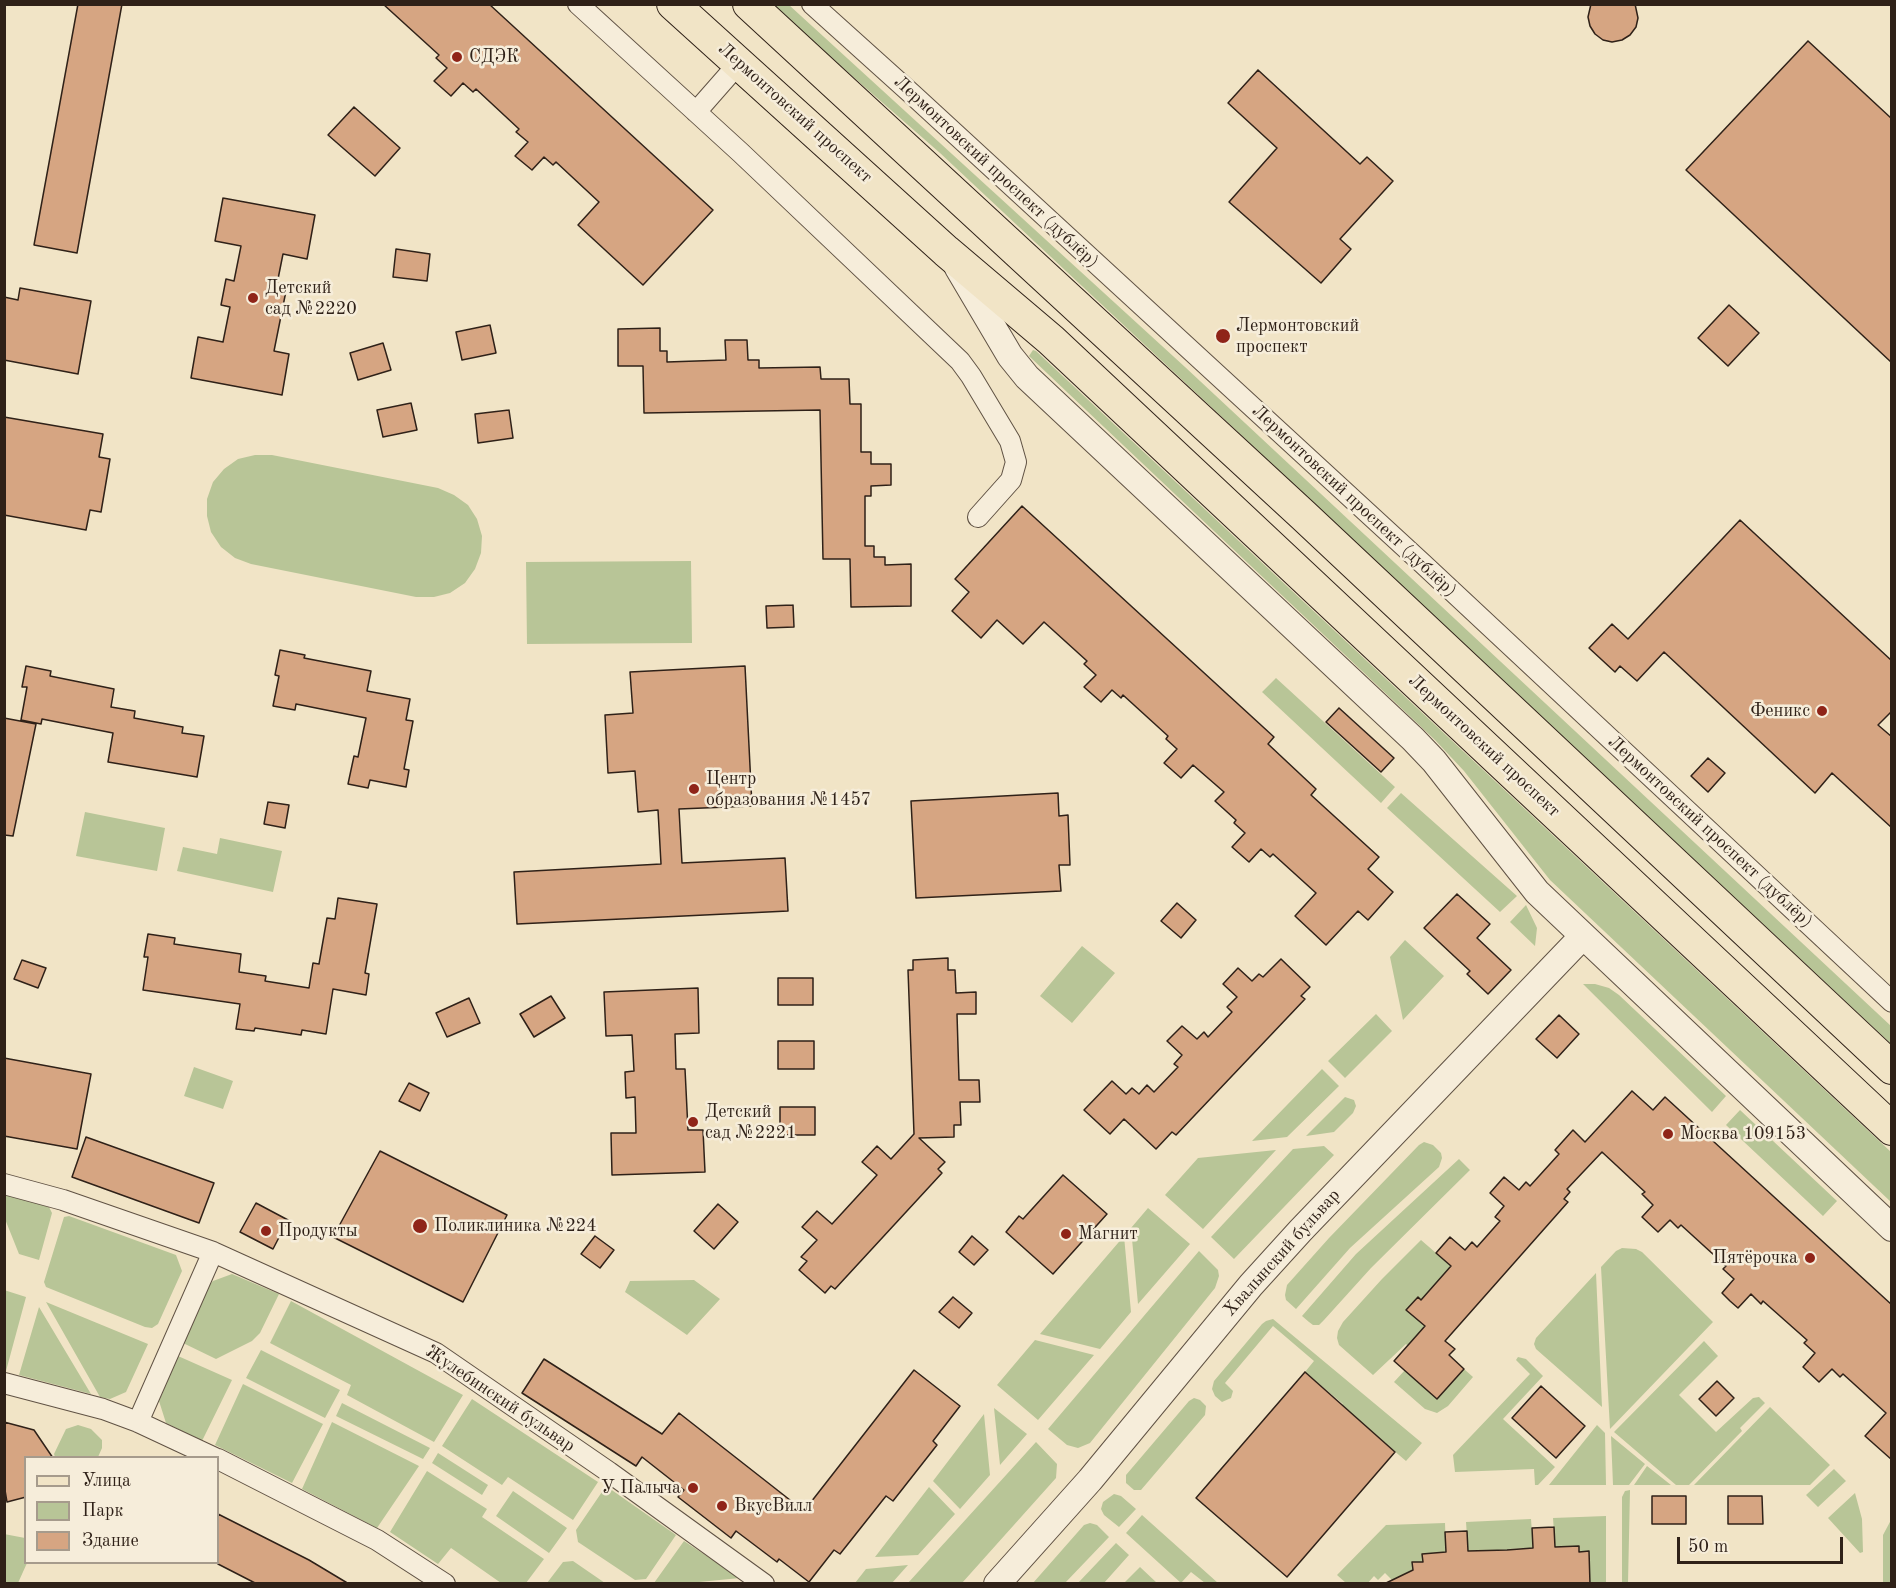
<!DOCTYPE html>
<html>
<head>
<meta charset="utf-8">
<style>
  body { margin:0 }
  #map { position:relative; width:1896px; height:1588px; overflow:hidden; background:#f1e4c6; font-family:"Old Standard TT",serif }
  canvas { display:block }
  .frame { position:absolute; inset:0; border:6px solid #2f2118; pointer-events:none }
  .legend { position:absolute; left:24px; top:1456px; width:195px; height:108px; box-sizing:border-box; background:#f6edda; border:2px solid #a69b8c; margin:0; padding:8px 10px; list-style:none; font-size:18px; color:#2f2118 }
  .legend li { display:flex; align-items:center; gap:12px; height:30px }
  .legend b { width:30px; border:2px solid #a69b8c }
  .scale { position:absolute; left:1677px; top:1537px; width:166px; height:27px; box-sizing:border-box; border:3px solid #2f2118; border-top:0; padding-left:8px; font-size:18px; line-height:21px; white-space:nowrap; color:#2f2118; -webkit-text-stroke:4px #f6edda; paint-order:stroke }
</style>
</head>
<body>
<div id="map">
<canvas width="1896" height="1588"></canvas>
<div class="frame"></div>
<ul class="legend">
<li><b style="height:8px;background:#f1e4c6"></b>Улица</li>
<li><b style="height:16px;background:#b8c597"></b>Парк</li>
<li><b style="height:16px;background:#d6a582"></b>Здание</li>
</ul>
<div class="scale">50 m</div>
</div>
<script>
const g = document.querySelector('canvas').getContext('2d');
g.lineJoin = 'round';
function fill(path, color) {
  g.fillStyle = color;
  g.fill(path, 'evenodd');
}
function shape(rows) {
  const path = new Path2D();
  for (const r of rows) {
    path.moveTo(r[0], r[1]);
    for (let i = 2; i < r.length; i += 2) path.lineTo(r[i], r[i + 1]);
  }
  return path;
}
function trace(path, color, width, dash) {
  g.strokeStyle = color;
  g.lineWidth = width;
  g.lineCap = dash ? 'butt' : 'round';
  g.setLineDash(dash || []);
  g.stroke(path);
}
function label(font, color, halo, rows, align = 'center') {
  g.font = font + ' "Old Standard TT",serif';
  g.lineWidth = 5;
  g.setLineDash([]);
  g.textBaseline = 'middle';
  g.strokeStyle = halo;
  g.fillStyle = color;
  for (const [text, x, y, turn = 0] of rows) {
    g.save();
    g.translate(x, y);
    g.rotate((+turn || 0) * Math.PI / 180);
    g.textAlign = isNaN(turn) ? turn : align;
    if (halo) g.strokeText(text, 0, 0);
    g.fillText(text, 0, 0);
    g.restore();
  }
}
const green = shape([
  [771,5,789,5,1185,367,1891,1026,1891,1044,940,153],
  [1033,350,1036,351,1891,1152,1891,1202,1550,880,1464,771,1435,740,1068,393,1029,356],
  [255,455,272,455,438,488,454,495,468,505,477,519,482,536,481,553,475,569,465,583,450,593,434,597,416,597,251,564,235,558,221,547,211,532,207,516,207,499,213,482,224,469,238,459],
  [691,561,692,643,527,644,526,562],
  [1276,678,1395,787,1381,803,1262,692],
  [1401,793,1517,896,1500,912,1387,808],
  [85,812,165,828,157,871,76,856],
  [220,838,282,851,273,892,177,871,183,847,217,854],
  [1526,905,1537,928,1535,946,1510,922],
  [1405,940,1444,976,1403,1020,1390,957],
  [1082,946,1115,973,1072,1023,1040,996],
  [1583,984,1595,984,1609,988,1619,995,1726,1096,1712,1112],
  [1376,1014,1392,1031,1345,1078,1328,1061],
  [194,1067,233,1081,223,1109,184,1096],
  [1322,1069,1339,1086,1287,1137,1252,1141],
  [1345,1097,1354,1100,1356,1106,1353,1113,1334,1132,1306,1136],
  [1740,1110,1837,1201,1823,1216,1726,1125],
  [1424,1142,1433,1145,1441,1153,1442,1158,1439,1167,1350,1248,1296,1309,1286,1300,1285,1295,1287,1285,1329,1238,1419,1145],
  [1324,1146,1334,1155,1234,1259,1211,1237,1293,1149],
  [1276,1150,1203,1229,1165,1195,1198,1158],
  [1459,1159,1470,1170,1371,1268,1324,1320,1319,1325,1313,1325,1309,1322,1302,1316,1356,1254],
  [4,1194,49,1207,52,1213,39,1260,19,1254,5,1219],
  [1148,1208,1190,1244,1138,1304,1131,1228],
  [69,1216,176,1255,182,1271,158,1324,152,1328,145,1327,46,1287,44,1282,64,1217],
  [1124,1236,1131,1312,1100,1349,1040,1334],
  [1421,1240,1451,1266,1425,1304,1417,1298,1407,1310,1425,1326,1408,1346,1406,1344,1373,1375,1339,1345,1337,1338,1338,1331,1343,1322,1382,1279],
  [1622,1248,1636,1249,1642,1252,1713,1322,1610,1429,1601,1267,1616,1251],
  [1199,1251,1218,1270,1219,1276,1215,1288,1090,1443,1078,1448,1067,1445,1048,1429],
  [1596,1273,1602,1407,1536,1349,1534,1344,1536,1338],
  [232,1274,279,1294,260,1333,252,1341,216,1359,183,1343,207,1287,213,1281],
  [694,1280,720,1299,687,1335,625,1292,630,1281],
  [4,1290,26,1297,6,1371,4,1371],
  [291,1301,463,1395,434,1442,347,1395,351,1385,270,1343],
  [46,1302,148,1344,126,1392,110,1399,100,1397],
  [39,1307,91,1394,19,1375],
  [1273,1319,1422,1443,1406,1461,1357,1419,1337,1412,1343,1404,1305,1372,1314,1361,1273,1326,1225,1383,1233,1391,1231,1398,1222,1402,1215,1396,1212,1389,1214,1381,1262,1324,1266,1321],
  [1035,1340,1094,1355,1038,1420,997,1385],
  [1704,1341,1718,1356,1679,1395,1716,1432,1753,1398,1759,1397,1765,1403,1740,1428,1742,1431,1689,1485,1676,1485,1614,1432],
  [261,1350,340,1390,325,1418,246,1378],
  [178,1356,232,1380,202,1441,166,1423,159,1401],
  [1518,1357,1526,1359,1543,1376,1503,1419,1555,1467,1538,1485,1535,1485,1534,1469,1455,1472,1453,1455,1530,1374,1516,1360],
  [1464,1369,1473,1377,1448,1406,1437,1413,1425,1409,1394,1382,1405,1370,1437,1398],
  [243,1384,323,1424,292,1483,215,1445],
  [1194,1398,1200,1400,1206,1406,1205,1415,1141,1490,1134,1490,1126,1483,1126,1475,1189,1401],
  [472,1399,598,1482,573,1520,508,1477,502,1485,442,1446],
  [342,1403,430,1448,423,1459,336,1416],
  [1770,1407,1830,1465,1810,1485,1694,1485],
  [994,1408,1027,1434,1000,1465],
  [984,1414,990,1475,960,1509,933,1481],
  [332,1422,419,1466,377,1528,302,1489],
  [78,1425,91,1429,102,1440,102,1448,98,1457,55,1457,54,1454,66,1429],
  [1597,1425,1605,1433,1606,1485,1549,1485],
  [1611,1436,1645,1464,1629,1485,1613,1485],
  [1036,1442,1057,1464,1056,1478,962,1583,908,1583],
  [438,1453,488,1485,482,1495,432,1463],
  [1647,1466,1671,1485,1634,1485],
  [1834,1469,1846,1481,1818,1507,1806,1495],
  [427,1471,487,1509,482,1517,544,1559,526,1583,501,1583,451,1548,438,1564,390,1532],
  [606,1486,676,1535,646,1579,635,1580,578,1542,576,1530],
  [929,1487,955,1514,918,1555,875,1557],
  [1630,1490,1628,1583,1622,1583,1622,1497,1625,1491],
  [513,1491,567,1528,549,1553,496,1516],
  [1855,1493,1862,1519,1863,1552,1860,1553,1828,1518],
  [1114,1494,1121,1496,1136,1509,1119,1527,1104,1515,1101,1509,1103,1502],
  [1142,1515,1218,1583,1205,1583,1191,1572,1181,1583,1126,1533],
  [1606,1516,1606,1583,1590,1583,1588,1551,1579,1552,1579,1546,1555,1547,1553,1518],
  [1531,1519,1533,1548,1509,1549,1509,1557,1490,1550,1468,1551,1466,1522],
  [1891,1520,1891,1583,1883,1583,1883,1535],
  [1090,1523,1097,1525,1109,1537,1065,1583,1033,1583,1084,1525],
  [1445,1523,1446,1552,1423,1554,1423,1562,1412,1563,1413,1572,1407,1573,1393,1581,1385,1573,1378,1580,1374,1576,1367,1584,1346,1583,1337,1575,1386,1525],
  [4,1534,25,1538,26,1562,27,1563,18,1583,5,1583],
  [684,1541,740,1578,689,1583,654,1583],
  [1116,1543,1129,1555,1104,1583,1078,1583],
  [573,1561,605,1583,547,1583,563,1562],
  [908,1565,892,1583,855,1583,866,1569],
  [1140,1567,1157,1583,1124,1583]
]);
const building = shape([
  [78,4,122,4,77,253,34,245,78,4],
  [383,4,489,4,713,210,643,285,578,225,599,202,556,162,553,165,544,157,532,170,515,156,528,142,516,132,519,129,476,89,473,92,463,83,451,96,434,81,447,68,436,58,439,55,383,4],
  [1591,4,1635,4,1638,18,1636,27,1630,35,1622,40,1612,42,1603,40,1595,34,1590,26,1588,17,1591,4],
  [1808,41,1892,119,1892,363,1686,170,1808,41],
  [1258,70,1360,164,1367,157,1393,181,1340,239,1351,249,1321,283,1229,202,1277,148,1228,103,1258,70],
  [354,107,400,148,375,176,328,135,354,107],
  [223,198,315,215,307,259,283,254,276,289,286,291,274,351,289,354,282,395,191,378,198,337,223,342,230,307,221,305,226,279,234,281,241,246,215,241,223,198],
  [396,249,430,254,427,281,393,277,396,249],
  [20,288,91,301,78,374,4,360,4,297,18,300,20,288],
  [1729,305,1759,333,1728,366,1698,338,1729,305],
  [490,325,496,353,462,360,456,332,490,325],
  [660,328,660,351,667,351,667,362,726,360,725,340,747,340,748,360,759,360,759,368,820,367,821,379,849,379,850,404,861,404,861,452,871,452,871,464,891,464,891,485,871,486,871,496,865,496,865,546,874,546,874,557,885,557,885,565,911,564,911,606,851,607,850,559,823,559,820,410,644,413,643,366,618,366,618,329,660,328],
  [383,343,391,370,358,380,350,353,383,343],
  [411,403,417,430,383,437,377,410,411,403],
  [509,410,513,438,478,443,475,414,509,410],
  [4,417,103,434,99,457,110,459,101,512,90,510,86,530,4,515,4,417],
  [1022,506,1274,737,1268,744,1316,789,1311,795,1379,857,1368,869,1393,892,1368,920,1358,911,1326,945,1295,916,1316,893,1273,854,1270,857,1261,849,1249,862,1232,847,1245,833,1234,823,1236,820,1215,801,1224,792,1193,765,1181,778,1164,763,1177,749,1166,739,1168,736,1123,695,1121,698,1112,690,1101,702,1093,695,1084,687,1096,675,1084,664,1087,661,1044,622,1023,644,997,620,981,638,952,611,969,592,955,579,1022,506],
  [1740,520,1892,661,1892,711,1878,725,1892,737,1892,828,1832,773,1815,793,1664,652,1637,681,1620,666,1615,672,1589,648,1612,624,1628,639,1740,520],
  [793,605,794,627,767,628,766,606,793,605],
  [280,650,305,655,304,658,371,671,367,691,410,699,406,720,413,721,404,769,409,770,406,787,370,780,368,788,348,784,354,756,358,757,366,718,296,704,295,710,273,706,279,676,275,675,280,650],
  [26,666,51,671,50,676,114,689,111,707,135,711,134,718,183,727,182,733,204,736,197,777,108,762,113,733,42,719,41,724,21,720,27,687,22,687,26,666],
  [745,666,752,806,679,809,682,863,785,858,788,911,517,924,514,872,661,864,658,810,638,812,635,771,608,773,605,715,633,713,630,672,745,666],
  [1339,708,1394,758,1381,772,1326,722,1339,708],
  [4,718,36,724,13,836,4,835,4,718],
  [1708,758,1725,773,1708,792,1691,776,1708,758],
  [1058,793,1059,816,1068,815,1070,865,1059,865,1061,891,916,898,911,801,1058,793],
  [268,802,289,805,285,828,264,824,268,802],
  [1457,894,1490,924,1477,938,1511,970,1488,994,1467,974,1470,971,1424,928,1457,894],
  [338,898,377,904,365,973,369,974,366,995,333,989,326,1034,302,1030,301,1035,255,1028,254,1031,236,1029,240,1004,143,990,148,957,144,957,148,934,175,938,174,944,241,954,239,972,266,976,265,981,309,988,313,963,319,964,327,918,335,919,338,898],
  [1177,903,1196,920,1181,938,1161,921,1177,903],
  [948,958,948,970,955,970,956,993,976,992,976,1014,957,1014,959,1080,979,1080,980,1102,960,1102,961,1125,954,1125,954,1137,919,1138,945,1162,938,1169,942,1173,835,1289,831,1286,825,1293,799,1270,807,1261,801,1257,817,1240,802,1227,817,1211,832,1224,877,1175,862,1162,877,1146,891,1159,914,1134,908,970,913,970,913,960,948,958],
  [1281,959,1310,987,1301,996,1305,999,1176,1135,1172,1132,1156,1149,1124,1119,1110,1134,1084,1110,1112,1081,1126,1094,1132,1088,1139,1094,1147,1085,1154,1092,1178,1067,1174,1064,1182,1055,1167,1041,1182,1026,1197,1039,1204,1032,1208,1037,1232,1012,1227,1007,1237,997,1223,984,1238,968,1252,981,1259,974,1263,977,1281,959],
  [22,960,46,968,38,988,14,979,22,960],
  [778,978,813,978,813,1005,778,1005,778,978],
  [698,988,699,1033,675,1034,676,1069,685,1069,688,1130,703,1130,705,1172,612,1175,611,1133,636,1133,635,1097,626,1098,625,1072,634,1071,632,1035,606,1036,604,992,698,988],
  [551,996,565,1018,534,1037,520,1014,551,996],
  [469,998,480,1023,447,1037,436,1013,469,998],
  [1559,1015,1579,1034,1557,1058,1536,1039,1559,1015],
  [778,1041,814,1041,814,1069,778,1069,778,1041],
  [4,1058,91,1074,77,1149,4,1136,4,1058],
  [409,1083,429,1093,420,1111,399,1101,409,1083],
  [1632,1091,1653,1110,1665,1097,1892,1305,1892,1460,1865,1436,1886,1413,1843,1374,1840,1377,1832,1369,1819,1382,1803,1367,1815,1353,1804,1343,1807,1340,1763,1301,1761,1304,1751,1294,1738,1308,1730,1301,1722,1293,1734,1279,1723,1269,1726,1266,1681,1225,1678,1228,1670,1220,1658,1232,1642,1217,1653,1205,1642,1194,1645,1192,1602,1152,1567,1189,1570,1192,1564,1199,1568,1202,1445,1341,1455,1349,1449,1355,1464,1369,1437,1399,1394,1361,1425,1326,1406,1310,1418,1297,1421,1300,1451,1266,1436,1253,1450,1237,1465,1250,1472,1242,1477,1247,1500,1221,1495,1217,1504,1206,1490,1193,1504,1177,1519,1190,1526,1182,1530,1186,1559,1154,1555,1150,1573,1130,1585,1142,1632,1091],
  [780,1107,815,1107,815,1135,780,1135,780,1107],
  [86,1137,214,1183,199,1223,72,1177,86,1137],
  [380,1151,507,1215,463,1302,333,1237,380,1151],
  [1063,1175,1107,1214,1053,1274,1006,1232,1019,1216,1023,1219,1063,1175],
  [256,1203,288,1220,273,1249,240,1232,256,1203],
  [718,1204,738,1222,714,1249,694,1231,718,1204],
  [595,1236,614,1250,600,1268,581,1254,595,1236],
  [972,1236,988,1250,974,1265,959,1252,972,1236],
  [953,1297,972,1313,959,1328,939,1312,953,1297],
  [544,1359,662,1434,679,1413,804,1511,914,1370,960,1406,933,1441,937,1445,893,1501,886,1496,840,1554,834,1550,809,1582,779,1559,777,1562,736,1531,731,1538,678,1497,684,1490,642,1457,636,1466,522,1393,544,1359],
  [1305,1372,1395,1452,1287,1577,1196,1498,1305,1372],
  [1717,1381,1734,1398,1716,1416,1699,1399,1717,1381],
  [1541,1386,1585,1426,1556,1458,1512,1418,1541,1386],
  [4,1422,34,1430,53,1458,26,1458,26,1497,7,1502,4,1484,4,1422],
  [1652,1496,1686,1496,1686,1524,1652,1524,1652,1496],
  [1728,1496,1762,1496,1763,1524,1728,1524,1728,1496],
  [218,1514,309,1560,349,1584,257,1584,218,1564,218,1514],
  [1554,1527,1555,1547,1579,1546,1579,1552,1589,1551,1590,1584,1384,1584,1413,1570,1412,1562,1423,1562,1422,1554,1446,1552,1445,1532,1467,1531,1468,1551,1507,1550,1533,1548,1532,1528,1554,1527]
]);
const minor = shape([
  [578,4,741,153,960,361,971,376,1010,441,1016,462,1011,480,978,517],
  [812,4,913,95,1422,563,1892,1002],
  [696,112,739,63],
  [4,1184,63,1200,213,1252,436,1353,609,1472,764,1584],
  [4,1383,103,1409,138,1422,215,1458],
  [138,1422,213,1252],
  [218,1459,377,1540,445,1584]
]);
const tertiary = shape([
  [958,268,1010,356,1027,377,1413,739,1434,761,1537,892,1892,1228],
  [997,1584,1090,1480,1251,1285,1301,1230,1582,937]
]);
const primary = shape([
  [673,4,946,251,1051,340,1892,1129],
  [749,4,1303,515,1892,1068]
]);
const markers = [
  [457,57,6,"#8f2418"],
  [253,298,6,"#8f2418"],
  [1223,336,8,"#8f2418"],
  [1822,711,6,"#8f2418"],
  [694,789,6,"#8f2418"],
  [693,1122,6,"#8f2418"],
  [1668,1134,6,"#8f2418"],
  [420,1226,8,"#8f2418"],
  [266,1231,6,"#8f2418"],
  [1066,1234,6,"#8f2418"],
  [1810,1258,6,"#8f2418"],
  [693,1488,6,"#8f2418"],
  [722,1506,6,"#8f2418"]
];
const poiNames = [
  ["СДЭК",469,57],
  ["Детский",265,288],
  ["сад №2220",265,309],
  ["Лермонтовский",1236,326],
  ["проспект",1236,347],
  ["Феникс",1810,711,"right"],
  ["Центр",706,779],
  ["образования №1457",706,800],
  ["Детский",705,1112],
  ["сад №2221",705,1133],
  ["Москва 109153",1680,1134],
  ["Поликлиника №224",434,1226],
  ["Продукты",278,1231],
  ["Магнит",1078,1234],
  ["Пятёрочка",1798,1258,"right"],
  ["У Палыча",681,1488,"right"],
  ["ВкусВилл",734,1506]
];
const streetNames = [
  ["Лермонтовский проспект",795,113,42],
  ["Лермонтовский проспект (дублёр)",996,172,43],
  ["Лермонтовский проспект (дублёр)",1354,501,43],
  ["Лермонтовский проспект",1484,746,43],
  ["Лермонтовский проспект (дублёр)",1710,832,43],
  ["Хвалынский бульвар",1282,1253,-48],
  ["Жулебинский бульвар",500,1399,34]
];
fill(green, '#b8c597');
fill(building, '#d6a582');
trace(building, '#2f2118', 1.5);
trace(minor, '#605244', 22);
trace(tertiary, '#605244', 28);
trace(primary, '#2f2118', 34);
trace(minor, '#f6edda', 20);
trace(tertiary, '#f6edda', 26);
trace(primary, '#f1e4c6', 32);
for (const [x, y, r, color] of markers) {
  const dot = new Path2D();
  dot.arc(x, y, r, 0, 2 * Math.PI);
  g.fillStyle = color;
  g.fill(dot);
  trace(dot, '#f6edda', 2);
}
label('18px', '#2f2118', '#f6edda', poiNames, 'left');
label('18px', '#2f2118', '#f6edda', streetNames);
</script>
</body>
</html>
